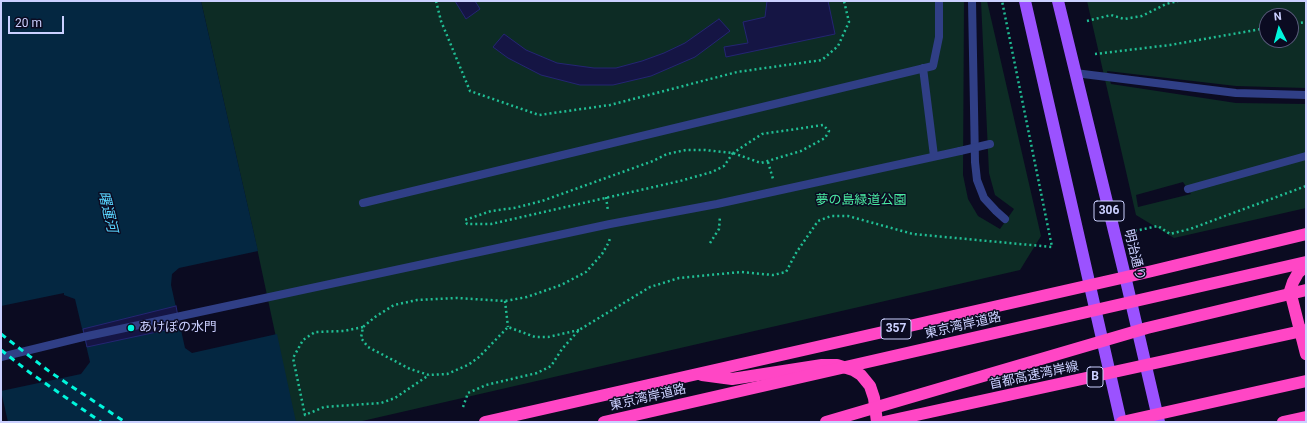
<!DOCTYPE html>
<html>
<head>
<meta charset="utf-8">
<style>
  body { margin:0 }
  #map { position:relative; width:1307px; height:423px; overflow:hidden; background:#0b0b21; font-family:Roboto,sans-serif }
  canvas { display:block }
  .frame { position:absolute; inset:0; border:2px solid #cbd0ff; pointer-events:none }
  .north { position:absolute; left:1259px; top:8px; width:40px; height:40px; box-sizing:border-box; background:#0b0b21; border:1px solid #585a7a; border-radius:50%; rotate:354deg; font-size:11px; font-weight:700; line-height:16px; text-align:center; color:#cbd0ff }
  .north::after { content:''; display:block; margin:auto; width:14px; height:18px; background:#00f6dc; clip-path:polygon(50% 0,100% 100%,50% 72%,0 100%) }
  .scale { position:absolute; left:8px; top:16px; width:56px; height:18px; box-sizing:border-box; border:2px solid #cbd0ff; border-top:0; padding-left:5px; font-size:12px; line-height:14px; white-space:nowrap; color:#cbd0ff; -webkit-text-stroke:3px #0b0b21; paint-order:stroke }
</style>
</head>
<body>
<div id="map">
<canvas width="1307" height="423"></canvas>
<div class="frame"></div>
<div class="north">N</div>
<div class="scale">20 m</div>
</div>
<script>
const g = document.querySelector('canvas').getContext('2d');
g.lineJoin = 'round';
function fill(path, color) {
  g.fillStyle = color;
  g.fill(path, 'evenodd');
}
function shape(rows) {
  const path = new Path2D();
  for (const r of rows) {
    path.moveTo(r[0], r[1]);
    for (let i = 2; i < r.length; i += 2) path.lineTo(r[i], r[i + 1]);
  }
  return path;
}
function trace(path, color, width, dash) {
  g.strokeStyle = color;
  g.lineWidth = width;
  g.lineCap = dash ? 'butt' : 'round';
  g.setLineDash(dash || []);
  g.stroke(path);
}
function label(font, color, halo, rows, align = 'center') {
  g.font = font + ' Roboto,"Noto Sans JP",sans-serif';
  g.lineWidth = 3;
  g.setLineDash([]);
  g.textBaseline = 'middle';
  g.strokeStyle = halo;
  g.fillStyle = color;
  for (const [text, x, y, turn = 0] of rows) {
    g.save();
    g.translate(x, y);
    g.rotate((+turn || 0) * Math.PI / 180);
    g.textAlign = isNaN(turn) ? turn : align;
    if (halo) g.strokeText(text, 0, 0);
    g.fillText(text, 0, 0);
    g.restore();
  }
}
const green = shape([
  [201,1,964,1,963,175,968,199,978,216,1000,229,1014,209,995,195,989,173,981,1,987,1,1041,236,1020,270,358,422,294,422,254,234],
  [1087,1,1306,1,1306,88,1236,86,1107,71,1111,84,1236,103,1306,104,1306,208,1174,238,1136,215],
  [1267,16,1291,16,1291,40,1267,40],
  [1183,182,1191,194,1138,207,1136,195]
]);
const water = shape([
  [1,1,201,1,258,251,179,268,172,274,171,285,185,348,192,353,277,334,296,422,8,422,1,391,81,374,90,362,75,299,64,295,64,293,1,306]
]);
const building = shape([
  [455,1,475,1,480,9,466,19,455,1],
  [767,1,828,1,835,34,726,57,724,47,748,43,743,22,765,17,767,1],
  [719,19,730,31,695,57,651,76,613,85,580,85,541,75,508,58,493,47,504,34,526,50,557,63,594,68,616,68,642,61,664,53,685,43,719,19],
  [176,306,180,327,87,347,83,329,176,306]
]);
const path = shape([
  [436,1,441,21,470,91,539,115,610,105,737,72,822,60,838,46,849,22,844,1],
  [1087,21,1111,15,1124,19,1142,16,1166,4,1178,1],
  [1291,24,1306,22],
  [1095,54,1170,45,1267,28],
  [733,153,724,166,712,172,680,181,491,224,467,224,465,220,491,211,514,208,542,201,653,161,667,154,686,150,705,150,733,153,761,163,801,151,825,138,829,131,823,125,762,134,733,153],
  [768,162,773,179],
  [606,197,608,211],
  [1130,232,1158,226,1170,234,1190,229,1306,186],
  [710,243,719,229,720,216],
  [505,301,508,327],
  [363,327,344,331,315,332,303,340,293,358,305,415,324,407,381,403,395,398,429,375],
  [579,330,548,337,535,337,508,327,479,357,468,365,447,374,429,375,410,369,368,347,361,338,363,327,375,317,394,305,417,300,457,298,505,301,527,297,561,285,586,272,602,254,609,242,610,238],
  [463,407,468,393,486,385,537,373,551,366,562,349,579,330,650,287,679,278,741,272,773,275,786,272,796,253,818,221,831,216,848,216,913,234,1052,247,1002,1]
]);
const lane = shape([
  [972,1,975,162,977,180,984,198,996,211,1005,219],
  [923,68,934,156],
  [1075,73,1236,93,1306,95],
  [1188,189,1306,156],
  [363,203,933,66,939,37,939,1],
  [1,357,83,337,610,224,717,204,960,151]
]);
const primary = shape([
  [1025,1,1121,422],
  [1058,1,1125,276,1159,422]
]);
const highway = shape([
  [1306,266,1298,273,1293,282,1290,291,1306,354],
  [702,375,732,379,822,365,837,365,853,370,861,375,870,386,874,398,877,422],
  [485,422,1148,272,1306,234],
  [1283,422,1306,417]
]);
const rail = shape([
  [1,334,50,372,125,422],
  [1,350,29,372,101,422]
]);
const laneBridge = shape([
  [960,151,990,144]
]);
const highwayBridge = shape([
  [604,422,1306,262],
  [826,422,1147,328,1306,290],
  [884,422,1306,330],
  [1122,422,1306,381]
]);
const markers = [
  [131,328,4,"#00f6dc"]
];
const shields = [
  [1109,211,30],
  [896,329,30],
  [1095,377,16]
];
const shieldNames = [
  ["306",1109,211],
  ["357",896,329],
  ["B",1095,377]
];
const parkNames = [
  ["夢の島緑道公園",861,201]
];
const streetNames = [
  ["明治通り",1134,255,76],
  ["東京湾岸道路",963,326,-13],
  ["首都高速湾岸線",1034,376,-12],
  ["東京湾岸道路",648,398,-13]
];
const poiNames = [
  ["あけぼの水門",139,328]
];
const waterNames = [
  ["曙運河",107,212,77]
];
fill(green, '#0d2c25');
fill(water, '#042741');
fill(building, '#151544');
trace(building, '#242573', 1);
trace(path, '#20be94', 2.5, [2, 3]);
trace(lane, '#303f86', 8);
trace(primary, '#9b52ff', 12);
trace(highway, '#ff46c5', 12);
trace(rail, '#00f6dc', 3, [6, 5]);
trace(laneBridge, '#303f86', 8);
trace(highwayBridge, '#ff46c5', 12);
for (const [x, y, r, color] of markers) {
  const dot = new Path2D();
  dot.arc(x, y, r, 0, 2 * Math.PI);
  g.fillStyle = color;
  g.fill(dot);
  trace(dot, '#0b0b21', 1.5);
}
for (const [x, y, w] of shields) {
  const box = new Path2D();
  box.roundRect(x - w / 2, y - 10, w, 20, 3);
  g.fillStyle = '#0b0b21';
  g.fill(box);
  trace(box, '#cbd0ff', 1);
}
label('bold 12px', '#cbd0ff', null, shieldNames);
label('13px', '#4aeca2', '#0b0b21', parkNames);
label('13px', '#cbd0ff', '#0b0b21', streetNames);
label('13px', '#cbd0ff', '#0b0b21', poiNames, 'left');
label('italic 14px', '#59d5ff', '#0b0b21', waterNames);
</script>
</body>
</html>
